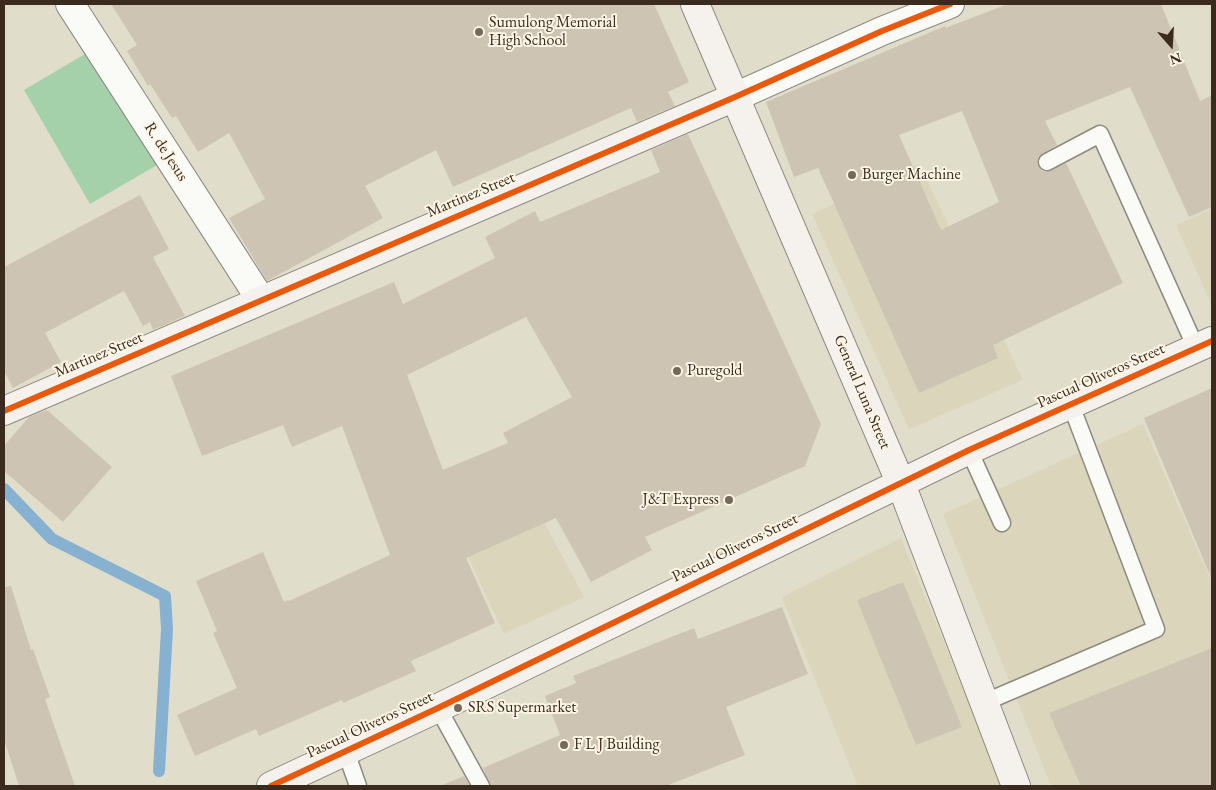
<!DOCTYPE html>
<html>
<head>
<meta charset="utf-8">
<style>
  body { margin:0 }
  #map { position:relative; width:1216px; height:790px; overflow:hidden; background:#e1ddcb; font-family:"EB Garamond",serif }
  canvas { display:block }
  .frame { position:absolute; inset:0; border:5px solid #3b2a1e; pointer-events:none }
  .north { position:absolute; left:1146px; top:20px; width:50px; height:50px; -webkit-text-stroke:4px #fcf5e5; paint-order:stroke; rotate:161deg; font-size:14px; font-weight:700; line-height:20px; text-align:center; color:#3b2a1e }
  .north::after { content:''; display:block; margin:auto; width:18px; height:22px; background:#3b2a1e; clip-path:polygon(50% 0,100% 100%,50% 72%,0 100%) }
</style>
</head>
<body>
<div id="map">
<canvas width="1216" height="790"></canvas>
<div class="frame"></div>
<div class="north">N</div>
</div>
<script>
const g = document.querySelector('canvas').getContext('2d');
g.lineJoin = 'round';
function fill(path, color) {
  g.fillStyle = color;
  g.fill(path, 'evenodd');
}
function shape(rows) {
  const path = new Path2D();
  for (const r of rows) {
    path.moveTo(r[0], r[1]);
    for (let i = 2; i < r.length; i += 2) path.lineTo(r[i], r[i + 1]);
  }
  return path;
}
function trace(path, color, width, dash) {
  g.strokeStyle = color;
  g.lineWidth = width;
  g.lineCap = dash ? 'butt' : 'round';
  g.setLineDash(dash || []);
  g.stroke(path);
}
function label(font, color, halo, rows, align = 'center') {
  g.font = font + ' "EB Garamond",serif';
  g.lineWidth = 4;
  g.setLineDash([]);
  g.textBaseline = 'middle';
  g.strokeStyle = halo;
  g.fillStyle = color;
  for (const [text, x, y, turn = 0] of rows) {
    g.save();
    g.translate(x, y);
    g.rotate((+turn || 0) * Math.PI / 180);
    g.textAlign = isNaN(turn) ? turn : align;
    if (halo) g.strokeText(text, 0, 0);
    g.fillText(text, 0, 0);
    g.restore();
  }
}
const built = shape([
  [919,164,1023,380,909,429,812,214],
  [1212,209,1212,303,1211,304,1176,225],
  [1143,424,1212,583,1212,786,1051,786,943,514],
  [503,445,584,597,504,634,430,475],
  [901,538,1003,786,858,786,782,597]
]);
const green = shape([
  [90,51,157,165,90,204,24,90]
]);
const stream = shape([
  [4,489,52,539,165,596,167,629,159,771]
]);
const building = shape([
  [111,4,654,4,689,82,668,92,675,106,637,122,631,108,453,187,436,150,365,186,383,218,267,281,229,218,265,199,229,133,198,152,176,116,172,118,150,84,148,86,127,51,137,45],
  [1008,4,1161,4,1200,101,1212,95,1212,207,1189,217,1130,87,1045,121,1057,145,1039,156,1037,161,1038,166,1042,171,1047,172,1066,163,1123,283,993,345,998,358,919,393,818,168,794,177,766,102,945,26,945,28],
  [962,111,999,202,941,230,899,135],
  [688,134,821,424,805,466,645,537,652,550,591,582,556,518,466,558,495,623,411,661,416,671,343,703,342,700,259,736,256,729,195,756,177,715,237,688,213,633,217,631,196,581,263,552,284,602,288,600,289,601,390,555,342,426,292,447,283,425,202,456,171,376,394,282,403,304,495,258,485,237,535,211,540,222,660,172,651,150],
  [526,317,572,397,503,433,508,443,443,470,407,375],
  [140,195,169,249,153,257,185,316,153,330,150,322,143,326,124,291,45,333,61,362,13,388,4,371,4,267],
  [1212,388,1212,580,1144,418],
  [47,410,112,467,63,522,4,471,4,446,29,417],
  [903,582,962,727,916,745,857,600],
  [11,586,31,650,33,649,50,697,45,699,75,786,19,786,4,739,4,587],
  [782,607,808,674,726,707,745,755,666,786,491,786,483,768,560,735,545,696,576,683,573,676,694,628,698,639],
  [1212,648,1212,786,1081,786,1049,713],
  [464,776,470,786,440,786]
]);
const lane = shape([
  [1047,162,1100,134,1196,348],
  [969,450,1002,523],
  [983,703,1156,629,1071,405],
  [438,708,481,786],
  [346,752,358,786]
]);
const street = shape([
  [70,4,261,300],
  [735,97,882,31,950,4]
]);
const secondary = shape([
  [695,4,901,484,1016,786],
  [4,411,735,97],
  [271,786,438,708,969,450,1212,341]
]);
const cycleway = shape([
  [4,411,735,97,882,31,950,4],
  [271,786,438,708,969,450,1212,341]
]);
const markers = [
  [479,32,5,"#75695b"],
  [852,175,5,"#75695b"],
  [677,371,5,"#75695b"],
  [729,500,5,"#75695b"],
  [458,708,5,"#75695b"],
  [564,745,5,"#75695b"]
];
const poiNames = [
  ["Sumulong Memorial",489,23],
  ["High School",489,41],
  ["Burger Machine",862,175],
  ["Puregold",687,371],
  ["J&T Express",719,500,"right"],
  ["SRS Supermarket",468,708],
  ["F L J Building",574,745]
];
const streetNames = [
  ["R. de Jesus",166,152,57],
  ["Martinez Street",471,195,-23],
  ["Martinez Street",99,355,-23],
  ["Pascual Oliveros Street",1101,376,-24],
  ["General Luna Street",862,392,67],
  ["Pascual Oliveros Street",735,548,-26],
  ["Pascual Oliveros Street",370,725,-25]
];
fill(built, '#dbd5bb');
fill(green, '#a4d1a9');
trace(stream, '#87b1d0', 12);
fill(building, '#cec4b4');
trace(lane, '#8e8a7f', 19);
trace(street, '#8e8a7f', 30);
trace(secondary, '#8e8a7f', 30);
trace(lane, '#fafaf7', 16);
trace(street, '#fafaf7', 28);
trace(secondary, '#f5f1ed', 28);
trace(cycleway, '#e8590c', 6);
for (const [x, y, r, color] of markers) {
  const dot = new Path2D();
  dot.arc(x, y, r, 0, 2 * Math.PI);
  g.fillStyle = color;
  g.fill(dot);
  trace(dot, '#fcf5e5', 2);
}
label('16px', '#3b2a1e', '#fcf5e5', poiNames, 'left');
label('16px', '#3b2a1e', '#fcf5e5', streetNames);
</script>
</body>
</html>
